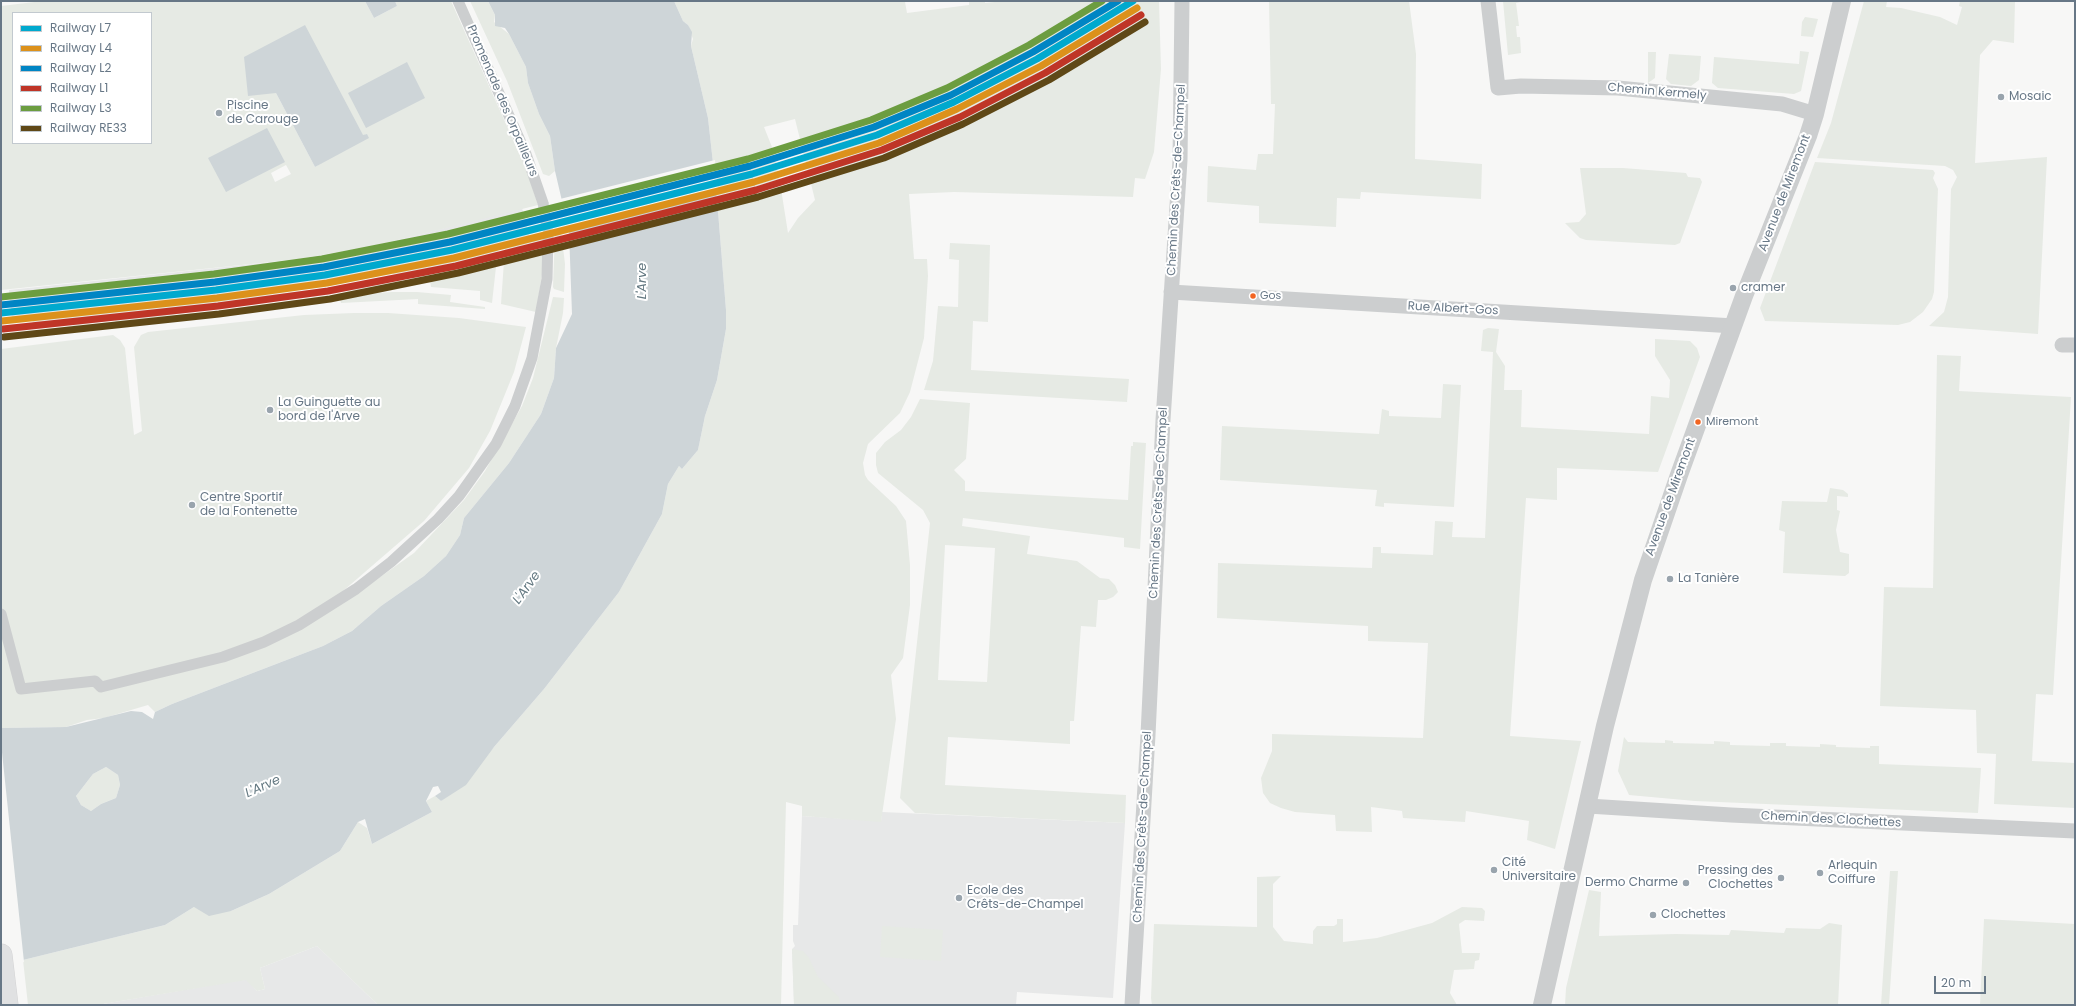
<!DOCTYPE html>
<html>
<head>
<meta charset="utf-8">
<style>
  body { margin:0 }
  #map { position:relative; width:2076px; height:1006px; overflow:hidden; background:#f7f7f6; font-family:Poppins,sans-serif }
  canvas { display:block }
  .frame { position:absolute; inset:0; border:2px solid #677786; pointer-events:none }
  .legend { position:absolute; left:12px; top:12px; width:140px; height:132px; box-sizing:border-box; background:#fff; border:1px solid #c2c9cf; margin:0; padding:5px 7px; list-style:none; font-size:12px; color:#677786 }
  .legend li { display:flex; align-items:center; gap:8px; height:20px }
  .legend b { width:20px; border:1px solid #c2c9cf }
  .scale { position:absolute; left:1934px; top:976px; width:52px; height:18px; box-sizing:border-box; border:2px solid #677786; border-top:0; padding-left:5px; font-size:12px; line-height:14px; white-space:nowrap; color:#677786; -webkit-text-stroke:3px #fff; paint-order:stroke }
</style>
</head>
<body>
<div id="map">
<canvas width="2076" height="1006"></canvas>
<div class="frame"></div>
<ul class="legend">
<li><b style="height:5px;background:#00a9ce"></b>Railway L7</li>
<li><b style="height:5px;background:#dc911b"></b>Railway L4</li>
<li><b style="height:5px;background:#0085c4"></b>Railway L2</li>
<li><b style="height:5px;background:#bf3527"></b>Railway L1</li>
<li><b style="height:5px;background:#6c9d40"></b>Railway L3</li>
<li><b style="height:5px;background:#5f4817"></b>Railway RE33</li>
</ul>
<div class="scale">20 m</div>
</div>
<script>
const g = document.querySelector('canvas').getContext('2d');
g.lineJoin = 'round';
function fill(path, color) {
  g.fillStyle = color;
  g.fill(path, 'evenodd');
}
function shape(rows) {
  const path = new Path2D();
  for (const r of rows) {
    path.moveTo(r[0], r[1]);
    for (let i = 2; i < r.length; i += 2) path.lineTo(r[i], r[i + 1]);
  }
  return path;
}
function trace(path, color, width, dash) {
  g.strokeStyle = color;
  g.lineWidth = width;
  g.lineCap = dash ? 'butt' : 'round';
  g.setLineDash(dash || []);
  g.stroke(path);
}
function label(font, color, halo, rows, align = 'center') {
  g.font = font + ' Poppins,sans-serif';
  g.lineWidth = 4;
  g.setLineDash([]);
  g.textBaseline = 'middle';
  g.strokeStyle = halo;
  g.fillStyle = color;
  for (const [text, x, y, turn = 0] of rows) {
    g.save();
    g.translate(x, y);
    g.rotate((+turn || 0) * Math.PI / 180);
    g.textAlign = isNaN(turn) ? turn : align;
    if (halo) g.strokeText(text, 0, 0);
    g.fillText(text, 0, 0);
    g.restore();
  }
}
const built = shape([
  [522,208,530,239,466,257,403,270,216,301,12,320,9,290,299,259,374,246],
  [882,812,1125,823,1113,998,1017,992,1016,1005,794,1005,792,949,795,946,793,941,793,925,798,925,802,816,881,821],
  [317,946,378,1005,97,1005,247,979,257,991,265,989,260,968]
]);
const green = shape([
  [43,1,365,1,374,18,397,6,395,1,451,1,527,171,538,205,374,246,299,259,1,290,1,6],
  [13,13,151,13,151,143,13,143],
  [276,93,363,136,367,134,315,167],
  [286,165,291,174,275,182,271,173],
  [470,1,488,1,495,15,494,22,509,34,526,67,528,83,539,114,550,136,555,171,549,176,543,174,507,81],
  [674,1,898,1,905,2,907,13,969,5,969,1,985,1,985,3,1004,1,1159,1,1161,69,1154,152,1145,179,1135,178,1133,197,954,192,909,194,914,259,927,259,928,276,924,338,910,392,900,413,868,444,863,463,865,475,868,480,896,506,906,521,910,565,910,605,903,658,891,675,896,719,881,822,802,816,802,806,786,802,781,1005,378,1005,317,946,260,968,265,989,257,991,246,980,97,1005,28,1005,23,960,165,925,194,907,231,911,269,894,340,851,358,822,367,828,372,844,432,812,426,801,435,796,441,801,494,747,544,689,619,592,662,514,668,484,679,466,682,469,698,450,705,416,717,380,726,329,726,310,717,199,708,118,691,46,693,39,688,25,683,21],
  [795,119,815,200,798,218,788,233,779,176,772,147,764,127],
  [1269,1,1409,1,1416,54,1415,159,1482,164,1481,199,1361,192,1360,199,1337,198,1336,227,1259,223,1259,206,1207,202,1208,166,1256,170,1258,154,1273,154,1275,104,1271,104],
  [1503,1,1525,1,1516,3,1519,26,1516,26,1517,37,1520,37,1521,53,1508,55],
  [1864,1,1887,1,1886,7,1901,8,1940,17,1957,25,1962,7,1959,6,1960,1,2015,1,2014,43,1993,40,1980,55,1975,163,2047,157,2038,334,1929,326,1944,312,1948,297,1951,189,1957,177,1953,170,1945,166,1817,158,1831,123],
  [1805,17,1818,19,1813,37,1801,36,1802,22],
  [1800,51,1809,52,1801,91,1794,94,1718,88,1712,83,1714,57,1799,64],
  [1648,52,1656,52,1655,78,1648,83],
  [1669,54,1701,56,1699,80,1691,86,1671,84,1666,79],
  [1815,162,1933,170,1935,173,1933,178,1938,189,1934,292,1932,299,1923,312,1910,322,1898,325,1765,321,1760,308],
  [1580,168,1623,168,1686,173,1688,177,1700,178,1702,182,1680,243,1675,245,1586,240,1580,238,1565,223,1579,222,1586,214],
  [561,231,565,264,564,292,554,289,553,287,555,232],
  [542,236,542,275,536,312,501,304,505,247],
  [950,243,990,245,988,322,973,321,971,370,1129,379,1127,402,924,390,933,361,938,306,958,307,959,260,949,259],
  [498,249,492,303,480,300,480,291,431,287,430,280,412,279,402,274,393,274,393,272],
  [402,279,403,287,301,294,116,324,115,320,73,326,72,321,33,326,32,318,216,301],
  [392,292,417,292,451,295,450,302,485,307,485,309,418,304,418,299,341,303,340,298,265,308,265,305,317,297],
  [553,297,564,298,563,313,556,348,554,378,541,414,509,463,464,518,460,535,446,556,424,576,381,606,352,631,323,646,172,704,155,712,148,705,104,718,87,720,66,727,1,728,1,349,113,335,120,340,125,348,134,435,142,431,134,347,141,335,148,332,304,315,354,313,388,313,459,318,526,327,514,372,490,431,469,468,424,521,343,591,342,604,414,553,464,500,485,471,522,406,533,378],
  [1488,328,1499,329,1496,352,1505,366,1504,390,1522,390,1521,427,1649,434,1651,396,1669,398,1670,380,1655,356,1655,339,1690,341,1697,348,1700,357,1658,472,1557,468,1557,500,1526,498,1510,736,1581,741,1555,849,1527,840,1529,821,1466,811,1465,822,1403,818,1402,811,1371,807,1372,832,1336,831,1335,815,1295,812,1281,808,1270,803,1263,793,1261,778,1272,751,1272,734,1423,738,1428,643,1368,641,1368,626,1217,618,1218,563,1372,568,1373,547,1381,547,1381,553,1433,555,1435,521,1453,522,1452,537,1485,538,1493,352,1481,351,1483,330],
  [1937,355,1961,356,1959,391,2071,397,2053,695,2036,694,2032,761,2075,763,2075,808,1994,804,1996,754,1977,753,1976,710,1880,706,1884,587,1933,588],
  [1443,384,1461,385,1454,507,1384,503,1384,507,1375,506,1377,490,1220,480,1222,426,1379,434,1382,409,1389,411,1389,416,1441,418],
  [920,399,970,403,966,459,954,470,965,481,965,491,1128,500,1131,446,1133,446,1133,442,1146,443,1140,549,1124,547,1124,538,963,518,962,526,1030,536,1027,554,1077,561,1100,578,1109,579,1115,585,1118,592,1113,597,1106,600,1098,600,1096,627,1081,626,1074,721,1070,721,1070,744,948,737,945,785,1126,795,1125,823,915,813,900,798,930,523,923,510,878,473,876,465,876,453,885,442,901,430,911,417],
  [945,545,995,548,987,682,938,680],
  [1830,488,1843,490,1848,494,1848,497,1837,496,1837,510,1840,511,1836,530,1840,552,1849,554,1849,573,1845,576,1783,573,1785,532,1779,530,1782,501,1827,502],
  [1624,737,1628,742,1665,743,1665,740,1673,741,1673,743,1714,744,1714,741,1730,742,1730,745,1770,746,1770,743,1786,743,1786,746,1820,747,1820,744,1836,745,1836,747,1870,748,1870,746,1879,746,1879,764,1981,768,1978,813,1695,801,1629,795,1618,771],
  [106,767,118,775,120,785,116,798,101,804,91,811,81,805,76,796,93,774],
  [1890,871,1898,871,1889,1005,1881,1005],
  [1281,876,1273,884,1273,927,1284,941,1313,944,1313,931,1317,926,1334,926,1337,924,1337,919,1343,919,1343,942,1377,938,1432,923,1462,907,1482,908,1485,911,1484,921,1465,920,1459,924,1462,953,1480,953,1479,960,1475,961,1474,969,1454,970,1450,993,1457,1005,1152,1005,1151,998,1154,924,1257,927,1257,877],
  [1589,890,1601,892,1599,936,1676,934,1729,935,1731,930,1784,933,1786,928,1820,929,1829,923,1842,925,1838,1005,1565,1005,1566,988],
  [1984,919,2075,924,2075,1005,1980,1005],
  [882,926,943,930,941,961,880,957],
  [792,949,803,951,809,958,818,977,839,997,840,1005,794,1005]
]);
const water = shape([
  [365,1,395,1,397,6,374,18],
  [488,1,674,1,683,21,688,25,692,32,691,46,708,118,717,199,726,310,726,329,717,380,705,416,698,450,682,469,679,466,668,484,662,514,619,592,544,689,494,747,466,785,441,801,435,796,441,792,438,786,433,787,426,801,432,812,372,844,365,819,358,822,340,851,269,894,231,911,209,916,194,907,165,925,23,960,1,968,1,728,66,727,131,711,142,712,153,719,155,712,172,704,323,646,352,631,381,606,424,576,446,556,460,535,464,518,509,463,541,414,554,378,556,348,572,314,569,231,555,171,550,136,539,114,528,83,526,67,509,34,505,28,495,26,495,15],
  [106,767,118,775,120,785,116,798,101,804,91,811,81,805,76,796,93,774],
  [305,25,363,135,367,134,369,138,315,167,276,93,248,96,244,57],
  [407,62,425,98,366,128,348,93],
  [267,128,285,162,226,192,208,158]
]);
const pier = shape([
  [715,160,718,189,567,229,560,199],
  [1,743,24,962,1,970]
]);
const pedestrianTunnel = shape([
  [543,203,548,234]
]);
const pedestrian = shape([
  [458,1,526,154,543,203],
  [1,614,21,689,95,681,101,687,223,657,264,642,299,625,356,589,391,562,438,519,459,496,496,444,515,406,532,358,547,279,548,234]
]);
const minor = shape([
  [1488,1,1498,88,1521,86,1618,88,1782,104,1815,114],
  [1171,292,1734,326],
  [2062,345,2075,345],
  [1588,806,1731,815,2075,831],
  [1132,1005,1148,735,1163,420,1180,160,1182,1]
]);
const tertiary = shape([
  [1542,1005,1605,726,1643,580,1679,475,1744,296,1808,136,1815,114,1842,1]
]);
const primary = shape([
  [1,955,7,1005]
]);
const rail1 = shape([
  [1,313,216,290,325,275,452,250,752,174,877,135,954,102,1037,59,1133,1]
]);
const rail2 = shape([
  [2,321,217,298,327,283,454,258,754,182,879,143,957,109,1041,66,1137,8]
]);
const rail3 = shape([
  [1,305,215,282,324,267,450,242,750,166,874,127,951,95,1033,52,1118,1]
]);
const rail4 = shape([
  [3,329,218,306,328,291,456,266,756,190,882,150,960,117,1045,73,1141,15]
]);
const rail5 = shape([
  [1,297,214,274,322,259,448,234,748,159,871,120,947,88,1029,45,1102,1]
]);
const rail6 = shape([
  [4,337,219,314,330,299,458,273,758,197,884,158,963,124,1049,80,1145,22]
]);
const markers = [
  [2001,97,4,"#99a4ad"],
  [219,113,4,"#99a4ad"],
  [1733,288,4,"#99a4ad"],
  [1253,296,3.5,"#f26522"],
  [270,410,4,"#99a4ad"],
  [1698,422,3.5,"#f26522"],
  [192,505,4,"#99a4ad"],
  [1670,579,4,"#99a4ad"],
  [1494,870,4,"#99a4ad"],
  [1820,873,4,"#99a4ad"],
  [1781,878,4,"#99a4ad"],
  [1686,883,4,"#99a4ad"],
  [959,898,4,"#99a4ad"],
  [1653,915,4,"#99a4ad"]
];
const busNames = [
  ["Gos",1260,296],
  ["Miremont",1706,422]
];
const streetNames = [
  ["Chemin Kermely",1657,92,5],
  ["Promenade des Orpailleurs",502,101,67],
  ["Chemin des Crêts-de-Champel",1177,180,-87],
  ["Avenue de Miremont",1785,193,-69],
  ["Rue Albert-Gos",1453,309,3],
  ["Avenue de Miremont",1671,497,-70],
  ["Chemin des Crêts-de-Champel",1159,503,-87],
  ["Chemin des Clochettes",1831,820,3],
  ["Chemin des Crêts-de-Champel",1143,827,-87]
];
const poiNames = [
  ["Mosaic",2009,97],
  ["Piscine",227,106],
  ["de Carouge",227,120],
  ["cramer",1741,288],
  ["La Guinguette au",278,403],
  ["bord de l'Arve",278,417],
  ["Centre Sportif",200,498],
  ["de la Fontenette",200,512],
  ["La Tanière",1678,579],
  ["Cité",1502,863],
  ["Universitaire",1502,877],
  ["Arlequin",1828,866],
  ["Coiffure",1828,880],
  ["Pressing des",1773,871,"right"],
  ["Clochettes",1773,885,"right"],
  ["Dermo Charme",1678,883,"right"],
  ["Ecole des",967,891],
  ["Crêts-de-Champel",967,905],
  ["Clochettes",1661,915]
];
const waterNames = [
  ["L'Arve",643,281,-90],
  ["L'Arve",527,588,-54],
  ["L'Arve",263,787,-24]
];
fill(built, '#e7e8e8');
fill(green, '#e6eae4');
fill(water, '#ced5d8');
fill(pier, '#f7f7f6');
trace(pedestrianTunnel, '#d3d7da', 11, [11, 5.5]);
trace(primary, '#d3d3d4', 23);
trace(pedestrian, '#cccecf', 11);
trace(minor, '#cccecf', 15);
trace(tertiary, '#cccecf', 18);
trace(primary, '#e0e1e2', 22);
trace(rail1, '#00a9ce', 7);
trace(rail2, '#dc911b', 7);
trace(rail3, '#0085c4', 7);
trace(rail4, '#bf3527', 7);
trace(rail5, '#6c9d40', 7);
trace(rail6, '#5f4817', 7);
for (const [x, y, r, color] of markers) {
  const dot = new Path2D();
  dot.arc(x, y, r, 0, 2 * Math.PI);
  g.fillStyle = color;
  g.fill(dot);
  trace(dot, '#fff', 1.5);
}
label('11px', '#677786', '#fff', busNames, 'left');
label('12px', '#677786', '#fff', streetNames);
label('12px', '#677786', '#fff', poiNames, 'left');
label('italic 13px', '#637881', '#fff', waterNames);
</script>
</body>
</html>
